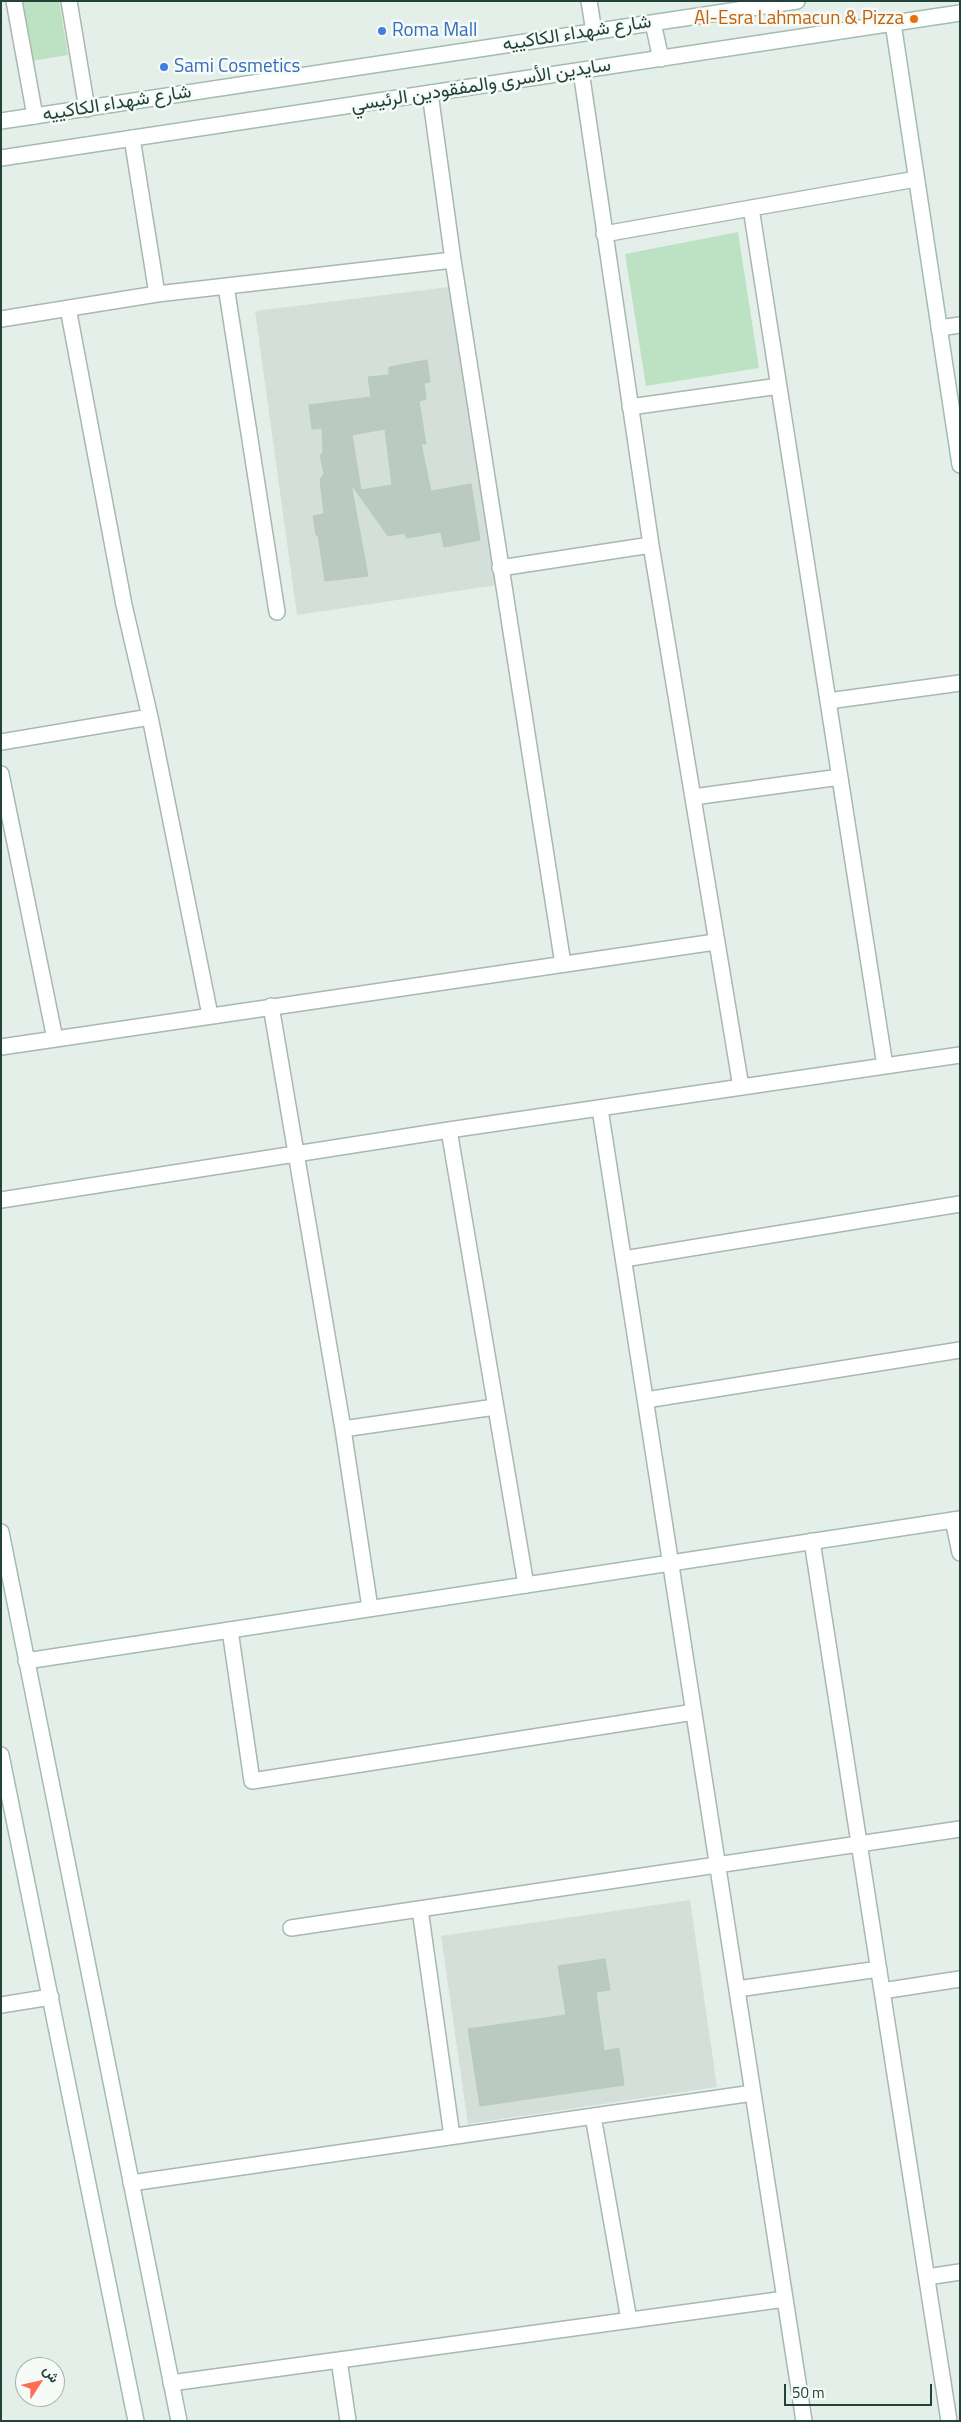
<!DOCTYPE html>
<html>
<head>
<meta charset="utf-8">
<style>
  body { margin:0 }
  #map { position:relative; width:961px; height:2422px; overflow:hidden; background:#e5efea; font-family:"Titillium Web",Vazirmatn,sans-serif }
  canvas { display:block }
  .frame { position:absolute; inset:0; border:2px solid #224337; pointer-events:none }
  .north { position:absolute; left:15px; top:2357px; width:50px; height:50px; box-sizing:border-box; background:#f6fbf8; border:1px solid #a1b1ab; border-radius:50%; rotate:55deg; font-size:14px; font-weight:700; line-height:20px; text-align:center; color:#224337 }
  .north::after { content:''; display:block; margin:auto; width:18px; height:22px; background:#fe6d54; clip-path:polygon(50% 0,100% 100%,50% 72%,0 100%) }
  .scale { position:absolute; left:784px; top:2384px; width:148px; height:22px; box-sizing:border-box; border:2px solid #224337; border-top:0; padding-left:6px; font-size:15px; line-height:18px; white-space:nowrap; color:#224337; -webkit-text-stroke:4px #f6fbf8; paint-order:stroke }
</style>
</head>
<body>
<div id="map">
<canvas width="961" height="2422"></canvas>
<div class="frame"></div>
<div class="north">ش</div>
<div class="scale">50 m</div>
</div>
<script>
const g = document.querySelector('canvas').getContext('2d');
g.lineJoin = 'round';
function fill(path, color) {
  g.fillStyle = color;
  g.fill(path, 'evenodd');
}
function shape(rows) {
  const path = new Path2D();
  for (const r of rows) {
    path.moveTo(r[0], r[1]);
    for (let i = 2; i < r.length; i += 2) path.lineTo(r[i], r[i + 1]);
  }
  return path;
}
function trace(path, color, width, dash) {
  g.strokeStyle = color;
  g.lineWidth = width;
  g.lineCap = dash ? 'butt' : 'round';
  g.setLineDash(dash || []);
  g.stroke(path);
}
function label(font, color, halo, rows, align = 'center') {
  g.font = font + ' "Titillium Web",Vazirmatn,sans-serif';
  g.lineWidth = 5;
  g.setLineDash([]);
  g.textBaseline = 'middle';
  g.strokeStyle = halo;
  g.fillStyle = color;
  for (const [text, x, y, turn = 0] of rows) {
    g.save();
    g.translate(x, y);
    g.rotate((+turn || 0) * Math.PI / 180);
    g.textAlign = isNaN(turn) ? turn : align;
    if (halo) g.strokeText(text, 0, 0);
    g.fillText(text, 0, 0);
    g.restore();
  }
}
const built = shape([
  [449,287,497,585,297,615,255,311],
  [690,1900,717,2087,468,2124,441,1936]
]);
const green = shape([
  [22,1,59,1,68,55,32,61],
  [738,232,759,368,646,386,625,254]
]);
const building = shape([
  [427,360,430,382,424,383,426,399,419,401,426,444,421,444,431,491,471,484,480,540,444,547,441,532,407,538,404,533,388,536,351,484,368,576,325,581,318,535,316,535,313,516,324,514,320,479,324,474,320,455,323,452,322,428,312,429,309,405,371,397,368,377,389,375,389,367,427,360],
  [385,429,392,485,361,490,352,435,385,429],
  [605,1959,610,1990,596,1992,604,2051,619,2048,624,2085,480,2106,468,2029,566,2015,558,1966,605,1959]
]);
const street = shape([
  [14,1,35,116],
  [69,1,87,109],
  [589,1,594,32],
  [581,71,651,545,741,1087],
  [430,93,453,260,563,964],
  [132,138,157,294],
  [751,208,885,1066],
  [604,234,916,179],
  [226,286,277,612],
  [68,308,124,605,150,717,210,1015],
  [1,319,157,294,453,260],
  [939,328,960,325],
  [630,407,779,386],
  [500,568,651,545],
  [828,701,960,683],
  [1,742,150,717],
  [1,774,55,1039],
  [693,797,840,777],
  [271,1006,343,1429,370,1608],
  [1,1047,715,942],
  [600,1109,804,2421],
  [449,1130,526,1585],
  [1,1200,449,1130,960,1055],
  [624,1259,960,1204],
  [646,1400,960,1350],
  [343,1429,495,1407],
  [953,1520,960,1553],
  [812,1541,949,2421],
  [230,1630,252,1781,694,1712],
  [420,1909,452,2136],
  [291,1928,960,1829],
  [737,1989,879,1969],
  [882,1991,960,1979],
  [1,2005,51,1997],
  [593,2116,629,2320],
  [131,2183,753,2093],
  [927,2277,960,2272],
  [339,2360,348,2421],
  [171,2383,785,2299]
]);
const secondary = shape([
  [653,23,661,59],
  [893,23,960,465],
  [1,121,797,1],
  [1,158,960,13],
  [1,1532,179,2421],
  [26,1661,960,1519],
  [1,1755,136,2421]
]);
const markers = [
  [914,19,5,"#e8710a"],
  [382,31,5,"#3f7fe0"],
  [164,67,5,"#3f7fe0"]
];
const foodNames = [
  ["Al-Esra Lahmacun & Pizza",904,19]
];
const shopNames = [
  ["Roma Mall",392,31],
  ["Sami Cosmetics",174,67]
];
const streetNames = [
  ["شارع شهداء الكاكييه",577,34,-9],
  ["سايدين الأسرى والمفقودين الرئيسي",481,86,-9],
  ["شارع شهداء الكاكييه",117,104,-9]
];
fill(built, '#d3dfd8');
fill(green, '#bce2c3');
fill(building, '#bacac2');
trace(building, '#b6cac0', 1);
trace(street, '#a7b8b1', 18);
trace(secondary, '#a2bcb0', 18);
trace(street, '#fff', 15);
trace(secondary, '#fff', 15);
for (const [x, y, r, color] of markers) {
  const dot = new Path2D();
  dot.arc(x, y, r, 0, 2 * Math.PI);
  g.fillStyle = color;
  g.fill(dot);
  trace(dot, '#f6fbf8', 2);
}
label('19px', '#c56008', '#f6fbf8', foodNames, 'right');
label('19px', '#366cbe', '#f6fbf8', shopNames, 'left');
label('19px', '#224337', '#f6fbf8', streetNames);
</script>
</body>
</html>
